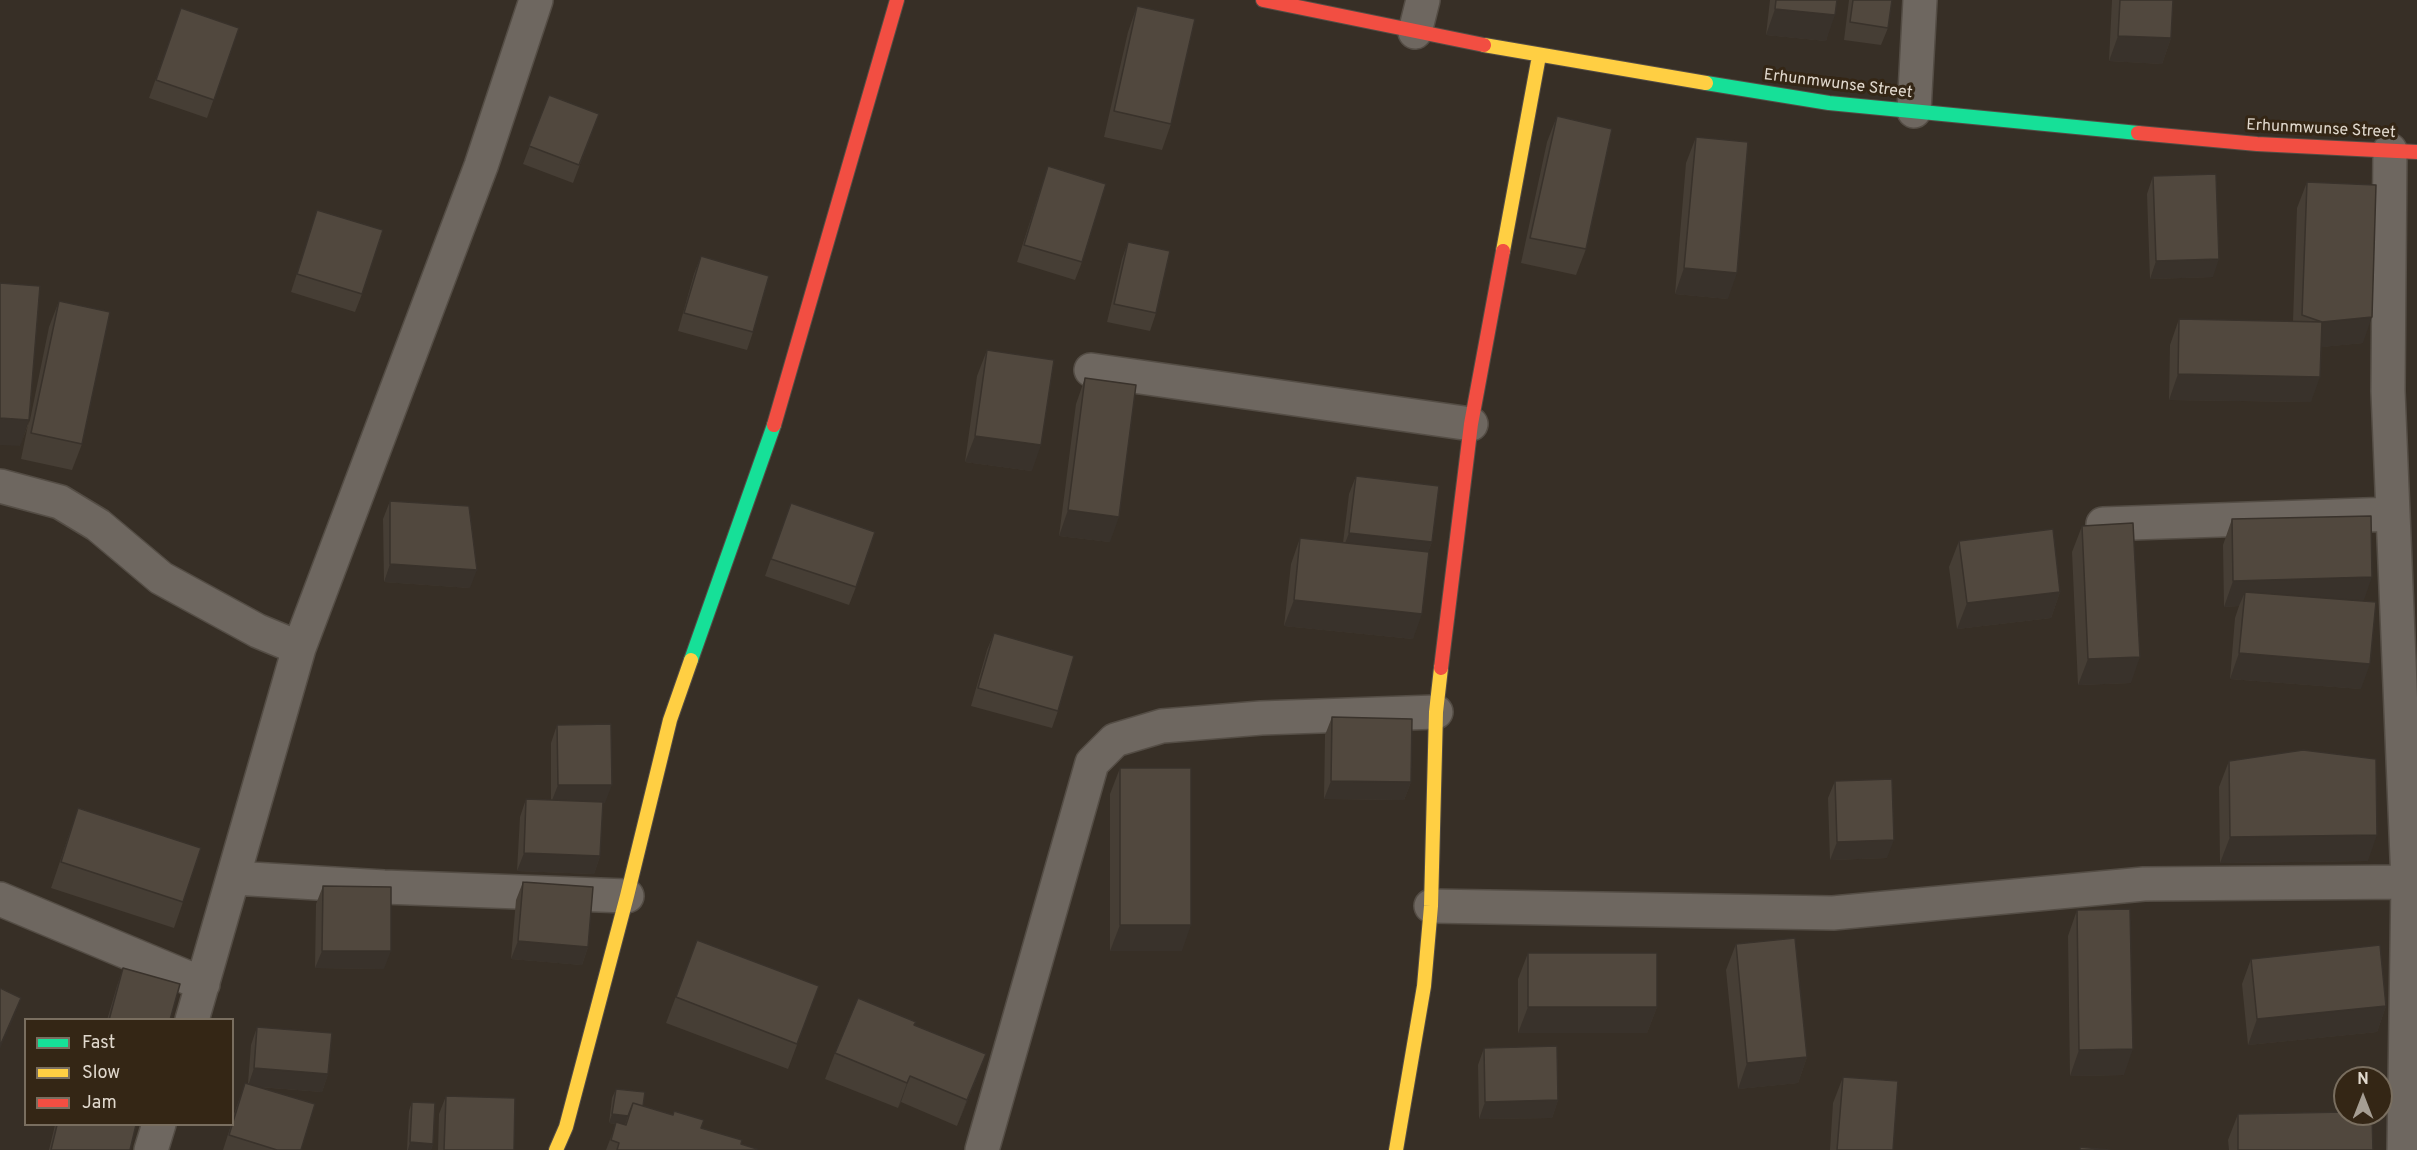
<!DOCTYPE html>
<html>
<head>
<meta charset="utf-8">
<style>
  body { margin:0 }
  #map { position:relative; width:2417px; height:1150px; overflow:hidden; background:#372f26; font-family:Overpass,sans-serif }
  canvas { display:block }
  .legend { position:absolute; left:24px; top:1018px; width:210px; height:108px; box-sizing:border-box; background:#342615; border:2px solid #796e5f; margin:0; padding:8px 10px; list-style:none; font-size:18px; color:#e1d9ce }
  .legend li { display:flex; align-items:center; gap:12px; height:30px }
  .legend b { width:30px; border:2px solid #796e5f }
  .north { position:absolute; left:2333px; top:1066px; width:60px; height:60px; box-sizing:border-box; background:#342615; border:2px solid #796e5f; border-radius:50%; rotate:0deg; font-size:16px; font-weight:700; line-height:24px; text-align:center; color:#e1d9ce }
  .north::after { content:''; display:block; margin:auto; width:21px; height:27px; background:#a69e93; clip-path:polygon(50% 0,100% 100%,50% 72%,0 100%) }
</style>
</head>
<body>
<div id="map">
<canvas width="2417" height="1150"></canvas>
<ul class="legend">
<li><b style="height:8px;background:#16e098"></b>Fast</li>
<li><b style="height:8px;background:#ffcf43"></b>Slow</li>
<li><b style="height:8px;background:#f24e42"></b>Jam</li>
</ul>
<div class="north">N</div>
</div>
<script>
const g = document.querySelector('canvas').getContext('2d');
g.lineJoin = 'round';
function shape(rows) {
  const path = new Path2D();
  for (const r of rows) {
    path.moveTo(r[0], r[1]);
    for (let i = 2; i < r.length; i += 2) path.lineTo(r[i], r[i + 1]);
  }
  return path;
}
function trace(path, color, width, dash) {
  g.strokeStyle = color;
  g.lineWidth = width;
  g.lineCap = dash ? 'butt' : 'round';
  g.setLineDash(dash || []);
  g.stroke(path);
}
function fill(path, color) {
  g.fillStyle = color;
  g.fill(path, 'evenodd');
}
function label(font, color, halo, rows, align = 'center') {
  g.font = font + ' Overpass,sans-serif';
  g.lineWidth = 6;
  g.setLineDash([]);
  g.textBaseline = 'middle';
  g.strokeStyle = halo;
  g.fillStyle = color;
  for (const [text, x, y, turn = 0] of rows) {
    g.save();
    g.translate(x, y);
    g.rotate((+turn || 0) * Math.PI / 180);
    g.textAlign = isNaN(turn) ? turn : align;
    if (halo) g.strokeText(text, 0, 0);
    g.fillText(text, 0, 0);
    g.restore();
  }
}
const street = shape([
  [1415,32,1423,0],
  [1914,111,1920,0],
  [2390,150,2388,391,2408,882,2404,1150],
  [1091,370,1471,424],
  [0,486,60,502,98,525,161,578,258,631,299,648],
  [2103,524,2393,514],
  [234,878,384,887,627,896],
  [0,899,203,984],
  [1431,906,1833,913,2144,884,2408,882],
  [192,1020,299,648,481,166,536,0],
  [151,1150,159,1124],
  [982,1150,1092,763,1115,740,1162,726,1261,718,1436,712]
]);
const fast = shape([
  [1706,83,1829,103,2138,133],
  [691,660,774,425]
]);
const slow = shape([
  [1484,45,1706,83],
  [1503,251,1539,56],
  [556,1150,566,1127,627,896,670,720,691,660],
  [1396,1150,1424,986,1431,906,1436,712,1441,668]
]);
const jam = shape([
  [1263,0,1484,45],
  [2138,133,2257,144,2417,152],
  [774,425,897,0],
  [1441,668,1471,424,1503,251]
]);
const wall = shape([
  [1770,0,1837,0,1826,41,1766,35],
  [1849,0,1892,0,1888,28,1881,45,1844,40],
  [2112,0,2173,0,2171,38,2162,64,2109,61],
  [1137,6,1171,124,1162,150,1104,137,1128,32],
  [181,8,239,28,207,118,149,98],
  [549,95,599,114,573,183,523,164],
  [1557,116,1586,249,1576,275,1521,263,1547,142],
  [1696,137,1728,299,1675,294,1686,163],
  [1048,166,1082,262,1075,280,1017,262],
  [2153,176,2213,277,2150,279,2147,194],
  [2307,182,2363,343,2321,347,2311,402,2169,400,2170,345,2179,319,2293,321,2297,208],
  [317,210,362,294,355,312,291,292],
  [1128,242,1156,313,1150,331,1107,322,1122,259],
  [701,256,753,332,747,350,678,331,694,274],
  [59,301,82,444,72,470,21,459,29,420,20,446,30,420,49,327],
  [987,350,1032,471,965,462,977,376],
  [1085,378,1110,542,1059,536,1076,404],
  [1356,476,1432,542,1428,552,1413,639,1284,626,1291,564,1300,538,1343,543,1349,494],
  [390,501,470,588,384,582,383,519],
  [791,503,856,587,849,605,765,576],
  [2232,519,2363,601,2361,689,2230,679,2235,618,2239,606,2224,607,2223,545],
  [2082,526,2131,683,2078,685,2072,552],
  [1959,541,2060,592,2051,618,1957,629,1949,567],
  [994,633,1058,711,1052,728,971,706,987,650],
  [1332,717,1411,782,1404,800,1324,799,1325,735],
  [557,725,605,803,603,803,600,856,594,874,517,871,520,817,526,799,551,800,551,743],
  [2229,761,2368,861,2220,863,2219,787],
  [1120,768,1182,951,1110,951,1110,794],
  [1835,781,1887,858,1830,860,1828,798],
  [78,808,183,902,174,928,51,888],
  [523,882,588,947,582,965,511,959,516,900],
  [323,886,384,969,315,968,316,904],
  [2077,910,2124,1075,2070,1076,2068,936],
  [697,940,819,986,788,1069,666,1023],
  [1736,944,1807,1057,1798,1083,1738,1089,1726,970],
  [1528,953,1657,1007,1647,1033,1518,1033,1518,979],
  [2251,959,2386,1006,2377,1032,2248,1045,2242,984],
  [123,968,170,1020,107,1020,117,986],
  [914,1025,976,1080,957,1126,901,1102,898,1108,825,1079,835,1053],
  [257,1027,328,1074,322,1092,259,1087,301,1150,223,1150,231,1125,232,1125,232,1120,245,1083,248,1083,251,1045],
  [1484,1048,1558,1100,1552,1118,1479,1119,1478,1065],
  [1843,1077,1893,1150,1830,1150,1833,1103],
  [616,1089,643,1106,701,1128,757,1150,606,1150,616,1124,609,1123,612,1098],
  [446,1096,514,1150,438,1150,439,1114],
  [412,1102,433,1144,431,1150,407,1150,409,1111],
  [2238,1114,2373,1150,2229,1150,2228,1140],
  [55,1125,136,1125,130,1150,49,1150]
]);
const shadedWall = shape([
  [1775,9,1835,15,1826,41,1766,35],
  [2118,36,2171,38,2162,64,2109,61],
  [2219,259,2213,277,2150,279,2156,261],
  [1684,268,1737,273,1728,299,1675,294],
  [2372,317,2363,343,2312,348,2322,322],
  [2178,374,2320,377,2311,402,2169,400],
  [0,418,29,420,20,446,0,445],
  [975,436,1041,445,1032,471,965,462],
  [1068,510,1119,517,1110,542,1059,536],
  [1349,533,1432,542,1425,560,1342,551],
  [390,564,477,570,470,588,384,582],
  [2372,577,2363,603,2245,592,2239,606,2224,607,2233,581],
  [2060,592,2051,618,1957,629,1967,603],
  [1294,600,1422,614,1413,639,1284,626],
  [2239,653,2370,664,2361,689,2230,679],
  [2140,657,2131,683,2078,685,2088,659],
  [1331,781,1411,782,1404,800,1324,799],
  [558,785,612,785,605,803,551,803],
  [2377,835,2368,861,2220,863,2230,837],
  [1894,840,1887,858,1830,860,1837,842],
  [524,853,600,856,594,874,517,871],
  [1120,925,1191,925,1182,951,1110,951],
  [518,941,588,947,582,965,511,959],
  [322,951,391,951,384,969,315,968],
  [21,998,15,1015,0,1049,0,1046],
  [2386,1006,2377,1032,2248,1045,2257,1019],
  [1528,1007,1657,1007,1647,1033,1518,1033],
  [2133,1049,2124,1075,2070,1076,2079,1050],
  [986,1054,976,1080,957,1126,967,1100],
  [1807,1057,1798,1083,1738,1089,1747,1063],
  [254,1068,328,1074,322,1092,248,1086],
  [910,1076,901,1102,898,1108,907,1083],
  [1558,1100,1552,1118,1479,1119,1485,1102],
  [612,1114,628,1116,625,1125,609,1123],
  [410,1142,433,1144,431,1150,408,1150]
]);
const building = shape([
  [1776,0,1837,0,1835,15,1775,9,1776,0],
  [1853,0,1892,0,1888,28,1850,22,1853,0],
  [2120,0,2173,0,2171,38,2118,36,2120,0],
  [1137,6,1195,19,1171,124,1114,111,1137,6],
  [181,8,239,28,214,100,156,80,181,8],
  [549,95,599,114,579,165,529,146,549,95],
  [1557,116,1612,129,1586,249,1530,238,1557,116],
  [1696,137,1748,142,1737,273,1684,268,1696,137],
  [1048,166,1106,184,1082,262,1024,245,1048,166],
  [2216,174,2219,259,2156,261,2153,176,2216,174],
  [2307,182,2376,185,2372,317,2322,322,2302,315,2307,182],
  [317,210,383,230,362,294,297,274,317,210],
  [1128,242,1170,251,1156,313,1114,304,1128,242],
  [701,256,769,276,753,332,684,313,701,256],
  [0,283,40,286,29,420,0,418,0,283],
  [59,301,110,312,82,444,31,433,59,301],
  [2179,319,2322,322,2320,377,2178,374,2179,319],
  [987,350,1054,360,1041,445,975,436,987,350],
  [1085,378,1136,385,1119,517,1068,510,1085,378],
  [1356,476,1439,486,1432,542,1349,533,1356,476],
  [390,501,469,506,477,570,390,564,390,501],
  [791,503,875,532,856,587,771,559,791,503],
  [2371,516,2372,577,2233,581,2232,519,2371,516],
  [2133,523,2140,657,2088,659,2082,526,2133,523],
  [2053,529,2060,592,1967,603,1959,541,2053,529],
  [1300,538,1429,552,1422,614,1294,600,1300,538],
  [2245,592,2376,602,2370,664,2239,653,2245,592],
  [994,633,1074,656,1058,711,978,688,994,633],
  [1332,717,1412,719,1411,782,1331,781,1332,717],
  [611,724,612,785,558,785,557,725,611,724],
  [2303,750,2376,759,2377,835,2230,837,2229,761,2303,750],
  [1120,768,1191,768,1191,925,1120,925,1120,768],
  [1892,779,1894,840,1837,842,1835,781,1892,779],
  [526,799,603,802,600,856,524,853,526,799],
  [78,808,201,848,183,902,61,862,78,808],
  [523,882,593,887,588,947,518,941,523,882],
  [323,886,391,887,391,951,322,951,323,886],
  [2130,909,2133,1049,2079,1050,2077,910,2130,909],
  [1795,938,1807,1057,1747,1063,1736,944,1795,938],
  [697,940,819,986,797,1044,676,997,697,940],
  [2380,945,2386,1006,2257,1019,2251,959,2380,945],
  [1528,953,1657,953,1657,1007,1528,1007,1528,953],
  [123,968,180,984,170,1020,109,1020,123,968],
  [0,988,21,998,0,1046,0,988],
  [858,998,916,1022,914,1025,986,1054,967,1100,910,1076,907,1083,835,1053,858,998],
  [257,1027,332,1033,328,1074,254,1068,257,1027],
  [1557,1046,1558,1100,1485,1102,1484,1048,1557,1046],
  [1843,1077,1898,1081,1893,1150,1837,1150,1843,1077],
  [245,1083,315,1104,301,1150,277,1150,229,1135,245,1083],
  [616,1089,645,1092,643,1106,633,1103,628,1116,612,1114,616,1089],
  [446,1096,515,1098,514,1150,444,1150,446,1096],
  [412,1102,435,1103,433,1144,410,1142,412,1102],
  [633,1103,673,1115,674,1111,704,1120,701,1128,742,1140,741,1144,757,1149,757,1150,617,1150,619,1143,611,1140,616,1122,626,1125,633,1103],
  [2345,1112,2345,1114,2372,1114,2373,1150,2238,1150,2238,1114,2345,1112],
  [57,1125,136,1125,130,1150,51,1150,57,1125],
  [2080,1147,2110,1150,2080,1150,2080,1147]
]);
const streetNames = [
  ["Erhunmwunse Street",1838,85,7],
  ["Erhunmwunse Street",2321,130,3]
];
trace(street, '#544d45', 36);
trace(fast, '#544d45', 16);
trace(slow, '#544d45', 16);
trace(jam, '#544d45', 16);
trace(street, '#6e6760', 33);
trace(fast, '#16e098', 14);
trace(slow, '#ffcf43', 14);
trace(jam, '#f24e42', 14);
fill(wall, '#463e35');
fill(shadedWall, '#39322b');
fill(building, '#51483e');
trace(building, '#39322b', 1.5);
label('16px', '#e1d9ce', '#342615', streetNames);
</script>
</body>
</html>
